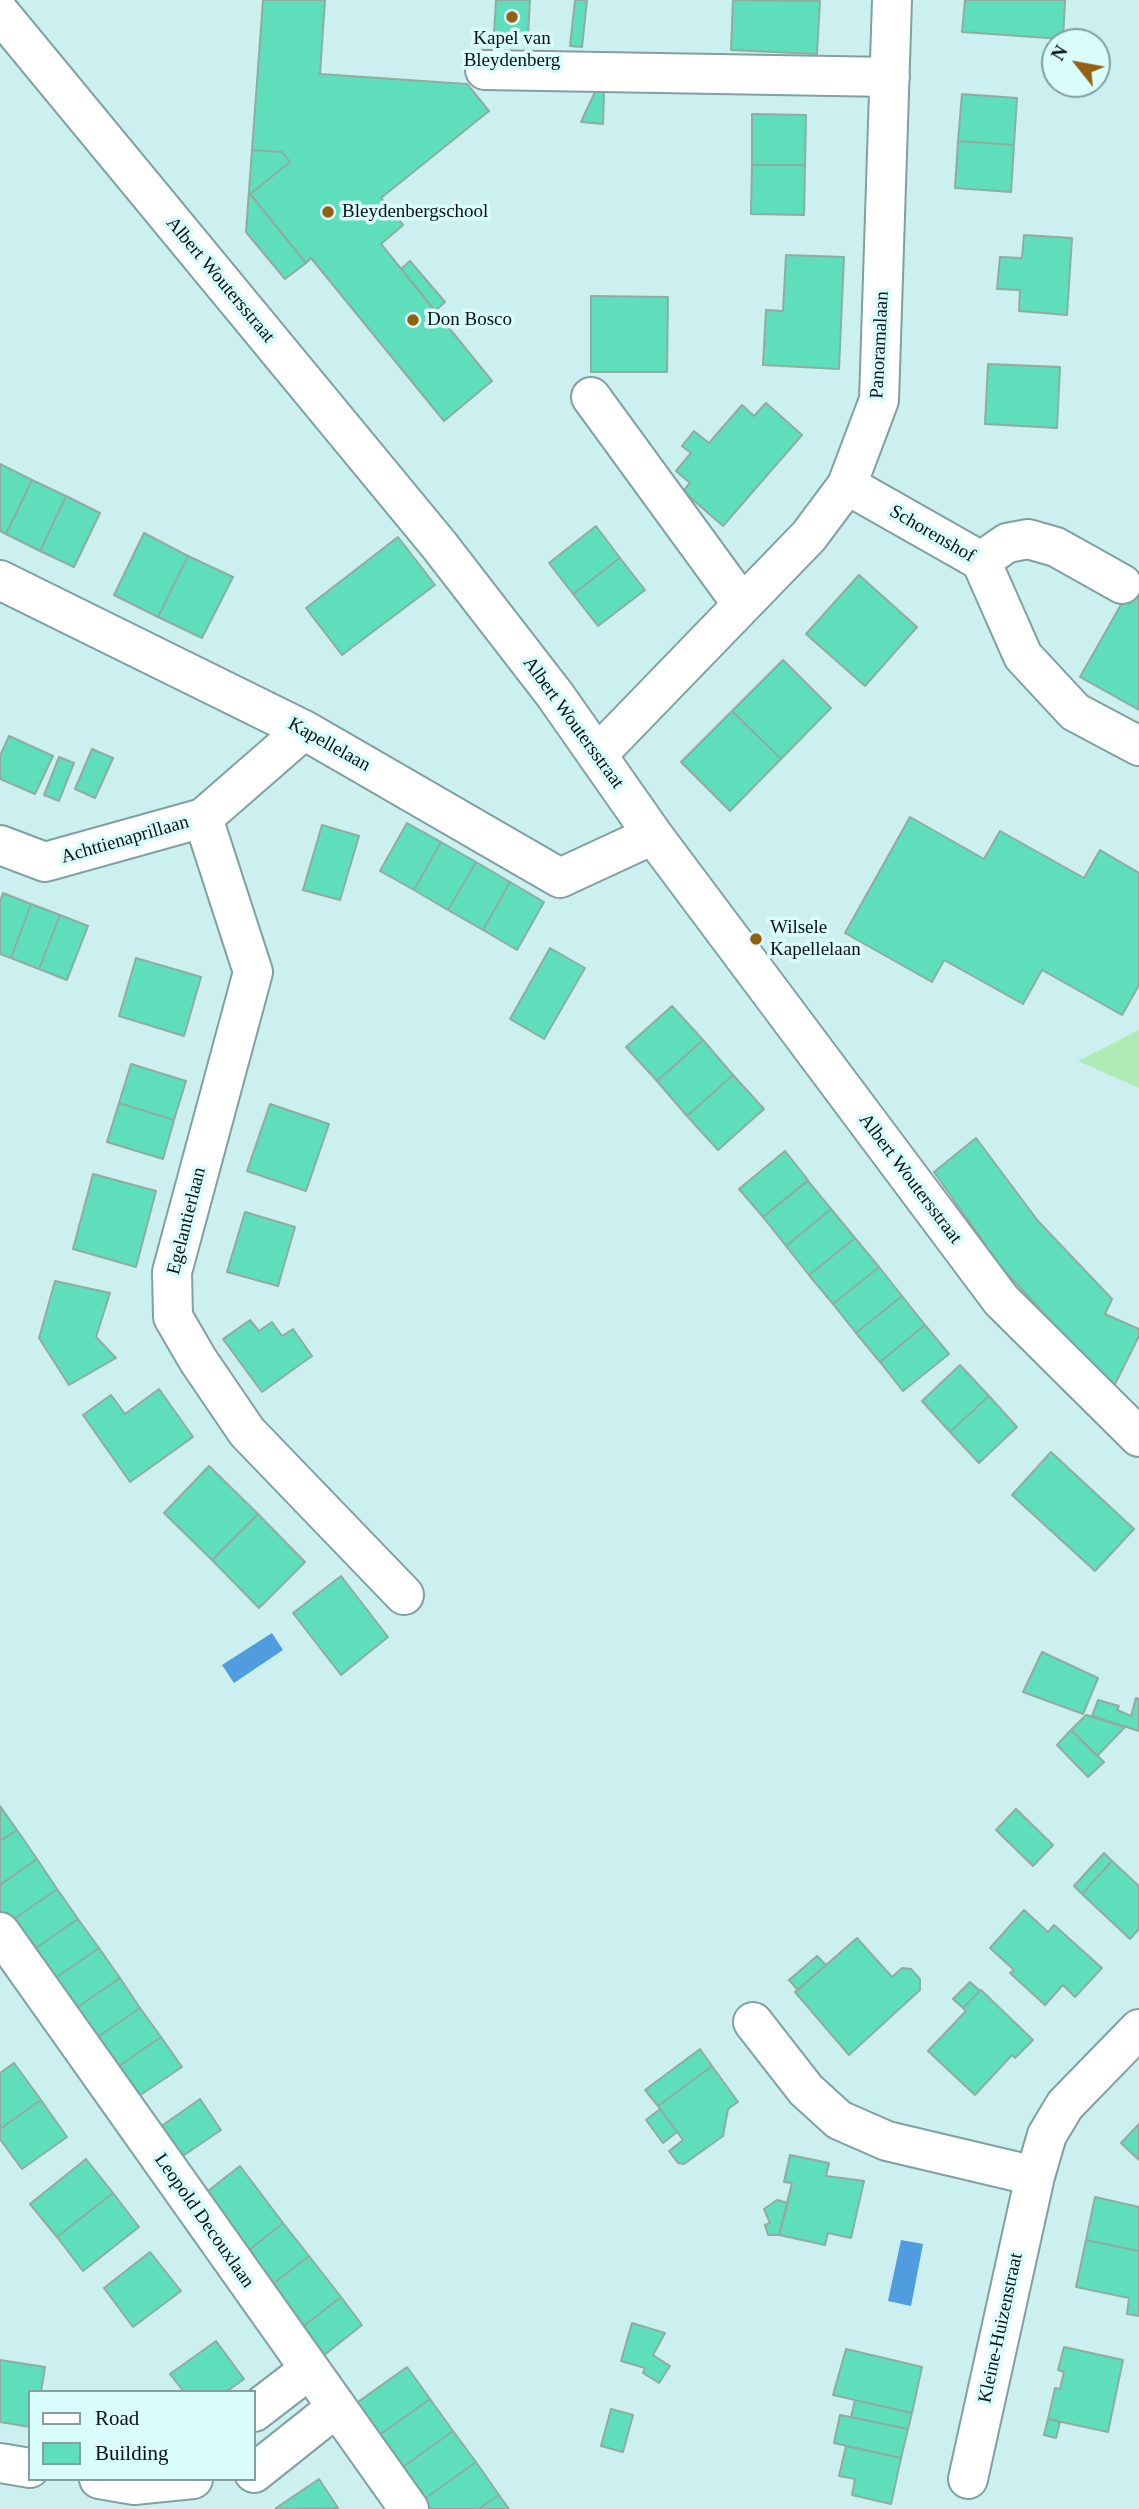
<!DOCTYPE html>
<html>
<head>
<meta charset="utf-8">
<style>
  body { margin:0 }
  #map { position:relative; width:1139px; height:2509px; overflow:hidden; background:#ccefef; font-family:"Times New Roman",serif }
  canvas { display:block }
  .legend { position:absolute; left:28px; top:2390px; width:228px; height:91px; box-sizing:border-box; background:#d9fcfc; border:2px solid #859f9f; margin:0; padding:9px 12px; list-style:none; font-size:21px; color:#071313 }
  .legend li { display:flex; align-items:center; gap:14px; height:35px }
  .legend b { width:35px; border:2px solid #859f9f }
  .north { position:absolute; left:1041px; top:28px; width:70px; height:70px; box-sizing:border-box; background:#d9fcfc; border:2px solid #859f9f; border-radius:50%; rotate:301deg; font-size:19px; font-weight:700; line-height:28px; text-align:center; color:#071313 }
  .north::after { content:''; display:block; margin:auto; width:24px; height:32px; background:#926110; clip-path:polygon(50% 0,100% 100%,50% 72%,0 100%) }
</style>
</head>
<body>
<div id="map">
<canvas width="1139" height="2509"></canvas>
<ul class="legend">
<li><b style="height:9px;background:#fff"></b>Road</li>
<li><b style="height:19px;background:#5fdebb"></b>Building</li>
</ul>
<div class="north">N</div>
</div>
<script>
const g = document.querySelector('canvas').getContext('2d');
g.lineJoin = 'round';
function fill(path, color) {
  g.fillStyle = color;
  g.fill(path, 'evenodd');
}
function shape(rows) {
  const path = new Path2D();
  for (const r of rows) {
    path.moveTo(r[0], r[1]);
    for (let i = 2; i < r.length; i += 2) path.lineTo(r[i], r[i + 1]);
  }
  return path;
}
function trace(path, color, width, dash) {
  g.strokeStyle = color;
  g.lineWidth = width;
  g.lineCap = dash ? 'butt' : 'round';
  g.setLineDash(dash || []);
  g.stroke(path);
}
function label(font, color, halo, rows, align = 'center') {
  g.font = font + ' "Times New Roman",serif';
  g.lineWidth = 7;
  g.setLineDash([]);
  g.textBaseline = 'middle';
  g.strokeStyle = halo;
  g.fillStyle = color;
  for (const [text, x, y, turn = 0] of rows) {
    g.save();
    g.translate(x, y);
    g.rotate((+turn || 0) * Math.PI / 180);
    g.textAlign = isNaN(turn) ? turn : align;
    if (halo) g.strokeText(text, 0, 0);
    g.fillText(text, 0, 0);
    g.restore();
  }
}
const green = shape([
  [1139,1030,1139,1088,1078,1061]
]);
const water = shape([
  [272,1633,283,1650,234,1683,222,1665],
  [901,2240,923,2244,911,2306,888,2301]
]);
const building = shape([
  [263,0,325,0,320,74,467,84,489,111,381,198,403,225,381,244,492,381,444,421,311,258,306,263,250,194,290,162,282,152,252,150,263,0],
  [496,0,530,0,528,35,494,34,496,0],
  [575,0,587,0,582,47,570,46,575,0],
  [733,0,820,1,817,54,731,50,733,0],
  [965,0,1065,0,1063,39,962,32,965,0],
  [595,92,604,92,603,124,581,122,595,92],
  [962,94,1017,98,1014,145,958,141,962,94],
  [752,114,806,115,805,165,752,165,752,114],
  [958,141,1014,145,1011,192,955,188,958,141],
  [252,150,282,152,290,162,250,194,306,263,285,279,246,232,252,150],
  [752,165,805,165,804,215,751,214,752,165],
  [1024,235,1072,238,1067,315,1019,311,1020,290,997,289,1000,257,1022,258,1024,235],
  [786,255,844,257,839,369,763,365,766,310,783,311,786,255],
  [410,261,445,302,435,311,401,269,410,261],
  [591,296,668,297,667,372,591,372,591,296],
  [988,364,1060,367,1057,428,985,424,988,364],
  [766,403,802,435,723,526,683,491,690,483,676,471,691,453,682,446,694,431,709,443,742,405,754,416,766,403],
  [0,464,32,480,6,534,0,531,0,464],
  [32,480,66,496,40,551,6,534,32,480],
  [66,496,100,513,74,567,40,551,66,496],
  [596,526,620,558,573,594,549,563,596,526],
  [144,533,188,556,158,617,114,595,144,533],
  [398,537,435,585,342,655,306,608,398,537],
  [188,556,233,577,202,638,158,617,188,556],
  [620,558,645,590,598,626,573,594,620,558],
  [859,575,917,627,865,686,806,634,859,575],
  [1131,587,1139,591,1139,710,1080,677,1131,587],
  [783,660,831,708,781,759,732,711,783,660],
  [732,711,781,759,730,811,681,762,732,711],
  [9,736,53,756,35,794,0,779,0,756,9,736],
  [92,749,113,758,95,798,75,789,92,749],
  [59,757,74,763,59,801,44,795,59,757],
  [910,817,984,859,1000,831,1084,878,1100,850,1139,873,1139,985,1122,1015,1042,970,1023,1004,944,960,932,982,845,933,910,817],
  [407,823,441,842,414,890,380,871,407,823],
  [322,825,359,836,340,900,303,890,322,825],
  [441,842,476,862,448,910,414,890,441,842],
  [476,862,510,882,483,930,448,910,476,862],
  [510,882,544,902,517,950,483,930,510,882],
  [3,893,31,904,11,958,0,954,0,901,3,893],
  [31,904,60,915,39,969,11,958,31,904],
  [60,915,88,926,67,980,39,969,60,915],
  [550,948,585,968,544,1039,510,1019,550,948],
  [136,958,201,977,184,1036,119,1016,136,958],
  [672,1006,703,1040,657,1081,626,1047,672,1006],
  [703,1040,733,1075,687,1116,657,1081,703,1040],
  [131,1064,186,1081,174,1120,119,1103,131,1064],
  [733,1075,764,1109,718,1150,687,1116,733,1075],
  [119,1103,174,1120,163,1159,107,1142,119,1103],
  [270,1104,329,1124,306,1191,247,1171,270,1104],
  [976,1138,1038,1221,1112,1299,1105,1314,1139,1329,1139,1336,1113,1388,1002,1268,934,1172,976,1138],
  [785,1151,808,1180,763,1217,739,1189,785,1151],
  [93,1174,156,1191,136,1267,73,1249,93,1174],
  [808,1181,831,1209,786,1246,763,1217,808,1181],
  [831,1209,855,1238,809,1275,786,1246,831,1209],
  [245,1212,295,1227,278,1286,227,1272,245,1212],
  [855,1238,879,1267,833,1304,809,1275,855,1238],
  [879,1267,902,1296,856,1333,833,1304,879,1267],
  [55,1281,110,1293,96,1337,116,1358,69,1385,39,1338,55,1281],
  [902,1296,925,1325,880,1362,856,1333,902,1296],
  [250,1320,259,1331,272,1322,282,1336,293,1329,312,1356,262,1392,223,1339,250,1320],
  [925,1325,949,1354,903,1391,880,1362,925,1325],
  [960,1365,989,1396,950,1432,922,1401,960,1365],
  [159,1389,193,1437,130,1482,83,1415,111,1395,125,1414,159,1389],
  [989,1396,1017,1427,979,1463,950,1432,989,1396],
  [1051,1452,1134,1529,1095,1571,1012,1495,1051,1452],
  [209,1466,258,1514,212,1560,164,1513,209,1466],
  [258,1514,305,1562,259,1608,212,1560,258,1514],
  [341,1576,388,1637,341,1675,293,1613,341,1576],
  [1042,1652,1098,1678,1083,1714,1023,1692,1042,1652],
  [1136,1698,1139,1699,1139,1731,1092,1716,1098,1700,1119,1706,1117,1710,1131,1716,1136,1698],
  [1086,1715,1125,1727,1097,1756,1071,1730,1086,1715],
  [1071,1730,1104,1762,1088,1777,1057,1745,1071,1730],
  [0,1806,17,1830,0,1841,0,1806],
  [1016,1809,1053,1845,1033,1866,996,1830,1016,1809],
  [17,1830,37,1859,0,1885,0,1841,17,1830],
  [1104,1853,1112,1861,1082,1894,1074,1886,1104,1853],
  [37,1859,57,1889,7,1924,0,1914,0,1885,37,1859],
  [1112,1861,1139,1886,1139,1929,1130,1939,1082,1894,1112,1861],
  [57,1889,78,1919,27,1954,7,1924,57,1889],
  [1024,1910,1048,1932,1054,1925,1102,1968,1075,1997,1063,1985,1045,2005,1010,1973,1014,1970,990,1948,1024,1910],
  [78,1919,99,1948,48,1983,27,1954,78,1919],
  [857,1938,892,1977,902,1968,911,1969,920,1979,920,1990,849,2055,795,1992,857,1938],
  [99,1948,120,1978,69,2013,48,1983,99,1948],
  [817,1956,826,1965,798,1990,789,1980,817,1956],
  [120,1978,140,2008,89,2043,69,2013,120,1978],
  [970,1982,980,1991,963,2008,953,1999,970,1982],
  [981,1990,1033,2040,1015,2058,1012,2055,975,2095,928,2051,966,2011,963,2008,981,1990],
  [140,2008,161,2037,109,2073,89,2043,140,2008],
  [161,2037,182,2067,130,2102,109,2073,161,2037],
  [700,2049,712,2066,658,2106,645,2090,700,2049],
  [14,2063,41,2100,0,2129,0,2073,14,2063],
  [712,2066,738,2102,728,2109,723,2136,684,2164,678,2163,669,2151,683,2140,658,2106,712,2066],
  [200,2099,221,2130,174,2162,153,2132,200,2099],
  [41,2100,67,2137,22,2169,0,2139,0,2129,41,2100],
  [660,2109,677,2132,663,2143,646,2120,660,2109],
  [1139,2124,1139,2160,1121,2143,1139,2124],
  [790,2155,829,2163,826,2176,864,2181,851,2238,828,2233,825,2245,779,2235,792,2183,784,2182,790,2155],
  [86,2159,113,2193,57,2237,30,2204,86,2159],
  [240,2166,283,2223,239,2258,195,2201,240,2166],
  [113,2193,139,2227,83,2271,57,2237,113,2193],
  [1095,2197,1139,2207,1139,2251,1086,2240,1095,2197],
  [777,2200,788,2203,779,2235,768,2235,765,2225,770,2223,764,2209,777,2200],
  [283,2223,309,2256,265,2290,239,2258,283,2223],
  [1086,2240,1139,2251,1139,2316,1127,2314,1129,2298,1076,2287,1086,2240],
  [150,2252,181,2291,133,2327,104,2288,150,2252],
  [309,2256,341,2297,296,2332,265,2290,309,2256],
  [341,2297,362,2325,318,2360,296,2332,341,2297],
  [632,2323,665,2333,653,2355,670,2366,659,2383,643,2373,645,2368,621,2361,632,2323],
  [216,2341,244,2379,226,2392,184,2392,170,2374,216,2341],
  [1064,2347,1123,2360,1108,2432,1048,2419,1055,2388,1060,2389,1064,2372,1058,2370,1064,2347],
  [846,2349,922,2367,912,2413,833,2395,846,2349],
  [0,2360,45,2367,41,2392,30,2392,30,2427,0,2422,0,2360],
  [407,2367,430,2399,378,2436,355,2404,407,2367],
  [430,2399,453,2431,400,2469,378,2436,430,2399],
  [855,2400,912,2413,908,2429,851,2417,855,2400],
  [611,2409,633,2415,623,2452,601,2446,611,2409],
  [840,2415,908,2429,901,2458,834,2443,840,2415],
  [1048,2419,1060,2422,1056,2438,1044,2435,1048,2419],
  [453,2431,476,2462,423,2500,400,2469,453,2431],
  [846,2446,901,2458,891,2504,852,2495,855,2479,839,2476,846,2446],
  [476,2462,499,2495,478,2509,429,2509,423,2500,476,2462],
  [319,2479,338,2508,276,2509,276,2508,319,2479],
  [499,2495,509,2509,478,2509,499,2495]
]);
const minor = shape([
  [0,13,439,545,555,695,653,835,1001,1300,1139,1437],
  [485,70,890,77],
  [591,397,742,604],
  [847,485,981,561,1023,656,1075,712,1139,746],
  [981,561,1007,543,1028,539,1056,547,1122,584],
  [0,580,304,730,560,878,653,835],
  [597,755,809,536,847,485,879,400,892,0],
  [203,818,253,972,172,1272,173,1317,198,1360,247,1432,404,1595],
  [0,845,45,862,203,818,304,730],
  [0,1932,409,2509],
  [753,2022,806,2090,839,2120,887,2141,1035,2176,1047,2135,1065,2105,1139,2029],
  [254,2412,310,2369],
  [0,2463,30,2468],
  [254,2473,337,2407],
  [99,2479,134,2485,193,2479],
  [968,2479,1035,2176]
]);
const markers = [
  [512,17,7,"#926110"],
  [328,212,7,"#926110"],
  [413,320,7,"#926110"],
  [756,939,7,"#926110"]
];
const poiNames = [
  ["Kapel van",512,39,"center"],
  ["Bleydenberg",512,61,"center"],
  ["Bleydenbergschool",342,212],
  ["Don Bosco",427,320],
  ["Wilsele",770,928],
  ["Kapellelaan",770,950]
];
const streetNames = [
  ["Albert Woutersstraat",220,280,50],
  ["Panoramalaan",880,345,-87],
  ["Schorenshof",932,534,30],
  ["Albert Woutersstraat",573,723,54],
  ["Kapellelaan",329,745,29],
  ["Achttienaprillaan",125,840,-16],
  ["Albert Woutersstraat",910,1179,53],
  ["Egelantierlaan",187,1221,-76],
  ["Leopold Decouxlaan",204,2221,55],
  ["Kleine-Huizenstraat",1001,2328,-78]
];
fill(green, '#afebb5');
fill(water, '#4f9cde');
fill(building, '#5fdebb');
trace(building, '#8faca2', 2);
trace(minor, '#80a0a1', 42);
trace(minor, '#fff', 38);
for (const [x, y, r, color] of markers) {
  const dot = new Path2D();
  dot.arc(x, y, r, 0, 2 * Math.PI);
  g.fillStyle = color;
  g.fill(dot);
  trace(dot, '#d9fcfc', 2.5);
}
label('19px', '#071313', '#d9fcfc', poiNames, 'left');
label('19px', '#071313', '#d9fcfc', streetNames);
</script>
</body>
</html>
